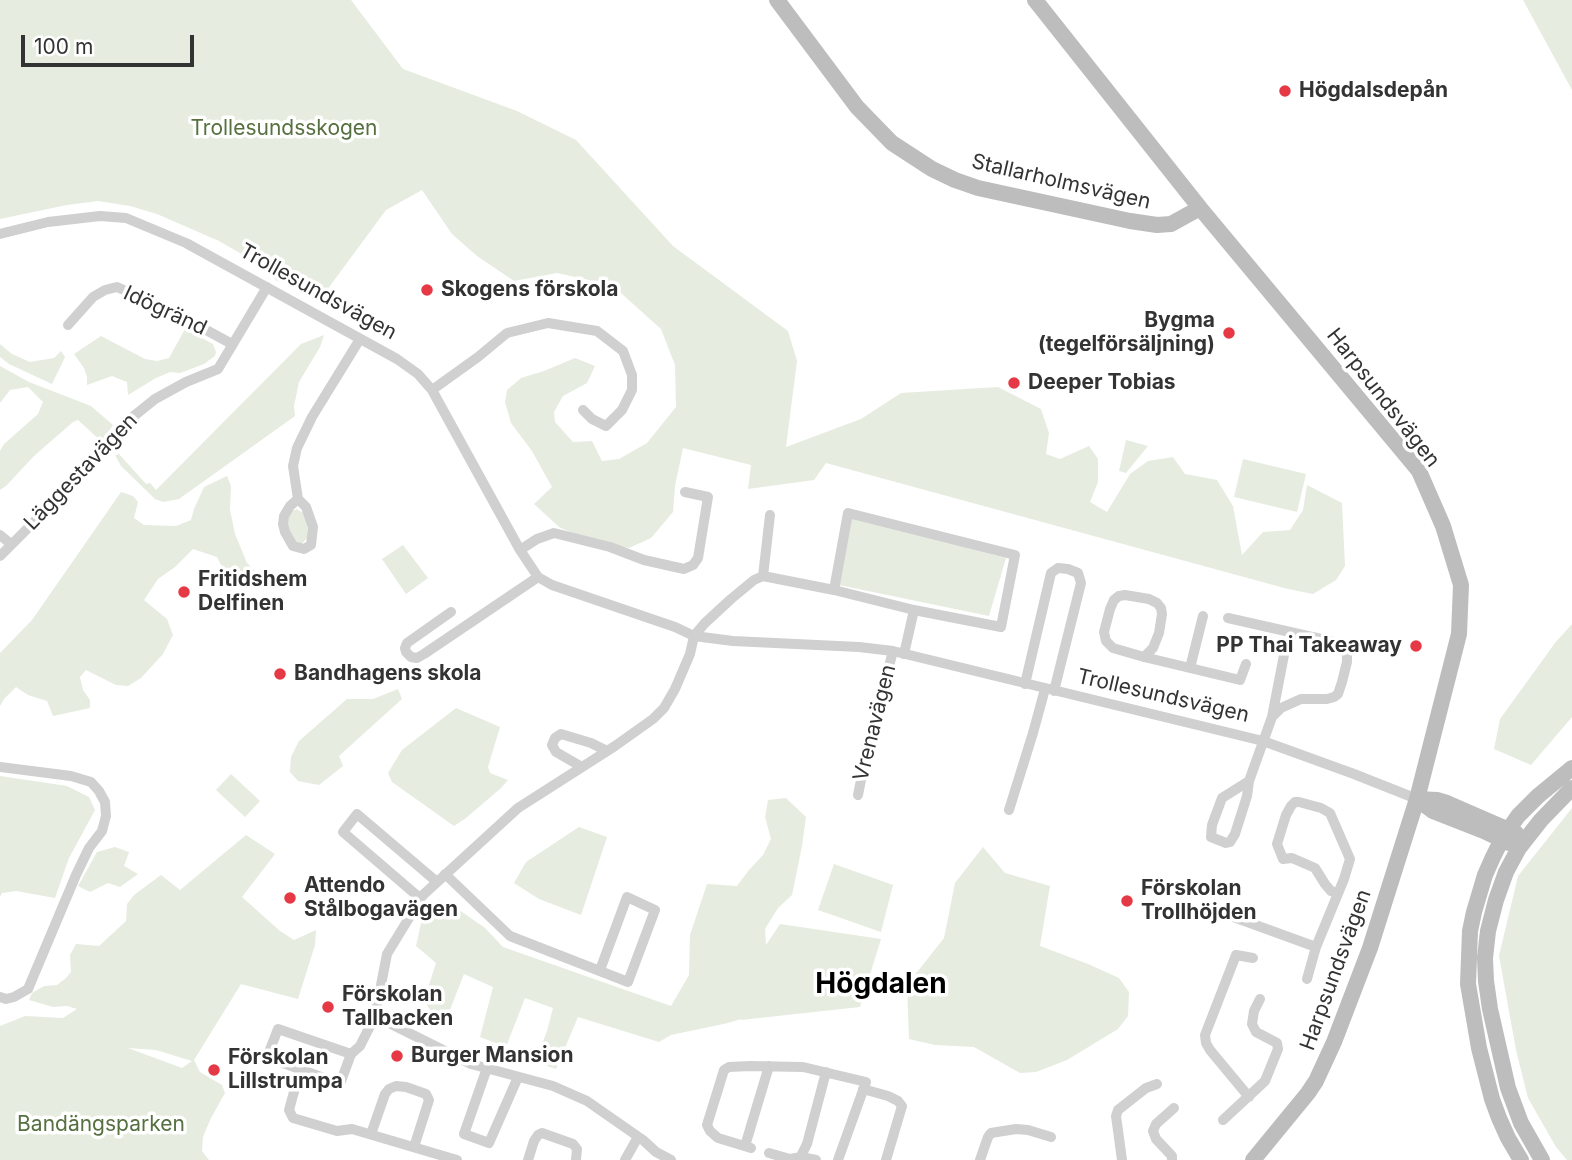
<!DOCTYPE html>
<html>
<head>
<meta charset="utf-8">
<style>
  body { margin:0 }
  #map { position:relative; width:1572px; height:1160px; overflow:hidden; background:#fff; font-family:Inter,sans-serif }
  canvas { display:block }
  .scale { position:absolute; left:21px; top:35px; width:173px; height:32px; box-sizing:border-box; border:4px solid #333; border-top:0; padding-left:9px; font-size:21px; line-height:24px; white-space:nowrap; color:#333; -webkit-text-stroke:5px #fff; paint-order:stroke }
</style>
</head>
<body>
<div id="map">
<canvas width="1572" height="1160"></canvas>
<div class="scale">100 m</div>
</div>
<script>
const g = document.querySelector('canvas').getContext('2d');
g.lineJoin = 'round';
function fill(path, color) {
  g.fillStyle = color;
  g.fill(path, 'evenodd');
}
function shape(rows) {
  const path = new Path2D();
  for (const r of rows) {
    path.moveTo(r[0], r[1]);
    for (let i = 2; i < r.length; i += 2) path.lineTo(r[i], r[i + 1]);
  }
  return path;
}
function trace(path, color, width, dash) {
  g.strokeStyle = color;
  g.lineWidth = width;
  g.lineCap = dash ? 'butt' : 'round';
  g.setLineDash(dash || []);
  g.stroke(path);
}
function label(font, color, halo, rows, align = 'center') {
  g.font = font + ' Inter,sans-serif';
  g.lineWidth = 7;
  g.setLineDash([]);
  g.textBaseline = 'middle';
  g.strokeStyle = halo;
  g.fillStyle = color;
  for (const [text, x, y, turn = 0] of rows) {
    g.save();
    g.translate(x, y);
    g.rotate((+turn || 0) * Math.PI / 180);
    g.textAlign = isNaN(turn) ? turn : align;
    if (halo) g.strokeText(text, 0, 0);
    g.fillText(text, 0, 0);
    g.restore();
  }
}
const green = shape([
  [0,0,351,0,403,69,517,111,576,140,673,246,788,331,797,361,786,447,861,419,901,393,998,387,1041,409,1049,433,1046,454,1060,459,1089,446,1098,459,1098,482,1090,502,1107,512,1130,474,1148,461,1173,457,1185,474,1217,480,1233,506,1242,555,1263,532,1290,530,1303,510,1307,485,1342,503,1345,566,1336,580,1313,594,1288,589,826,463,814,480,748,489,751,465,683,448,675,486,673,512,651,538,629,548,586,540,559,527,534,504,552,487,532,451,511,423,505,402,507,390,521,378,544,371,575,358,595,366,587,383,563,396,554,412,555,422,573,442,592,441,602,461,619,459,647,443,676,407,675,365,661,329,612,285,557,273,514,281,477,256,452,234,422,190,386,210,324,294,277,281,252,260,219,241,157,214,130,206,98,201,67,205,0,219],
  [1523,0,1572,0,1572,90],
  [185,329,213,344,216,352,215,356,204,364,180,373,170,372,156,378,128,395,127,382,112,376,87,385,87,377,84,368,74,354,101,336,145,359,157,361,169,358],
  [324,335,320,347,299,382,294,406,295,416,179,499,163,502,155,499,121,466,115,455,119,454,146,484,150,483,156,490,301,344],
  [0,344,12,354,30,362,54,358,61,351,65,357,52,384,9,364,0,357],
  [0,366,29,382,91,406,113,425,102,442,78,420,73,422,34,456,6,486,0,490,0,451,4,444,38,414,43,402,28,387,10,390,0,403],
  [1126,440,1148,446,1126,473,1119,471],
  [1243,459,1306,474,1297,512,1234,497],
  [227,476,231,486,230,510,235,534,247,563,264,580,260,588,243,582,232,583,225,573,217,557,193,549,175,567,158,579,144,600,167,619,173,635,163,654,141,678,128,686,116,685,86,670,80,677,83,690,90,700,90,708,53,716,47,701,28,695,16,687,4,699,0,706,0,653,32,620,121,492,133,496,138,502,134,518,144,525,176,526,191,520,194,509,204,487],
  [297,509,303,513,308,520,307,538,301,545,293,542,287,523,290,512],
  [850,516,1006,558,989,616,839,585],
  [403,545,428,578,406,594,382,559],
  [1572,624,1572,717,1531,765,1494,749,1500,719,1555,643],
  [398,689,402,699,339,756,343,766,319,785,298,781,290,772,291,757,299,741,347,699,373,699],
  [456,708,500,727,488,767,490,773,508,780,501,788,466,818,454,826,392,782,388,773,402,750],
  [231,774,260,801,245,817,216,790],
  [0,776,67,786,89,797,95,810,69,858,55,898,16,891,2,893,0,897],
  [786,798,806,817,802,846,792,895,778,908,765,929,766,945,780,924,881,939,860,1007,741,1020,741,1019,728,1023,671,1035,659,1042,578,1017,556,1069,535,1062,547,1031,553,1008,525,998,506,1047,480,1037,493,987,464,974,444,1025,433,1014,424,1001,436,963,416,946,423,914,439,900,452,905,485,928,503,947,671,1006,689,975,690,935,707,884,737,886,749,870,763,855,771,839,765,817,768,800],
  [1572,808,1572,1160,1567,1160,1556,1147,1528,1098,1516,1050,1499,956,1518,876],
  [579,827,607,837,581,915,539,899,514,883,526,862],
  [246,835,275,854,242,897,280,931,294,940,316,930,315,945,298,999,241,984,194,1060,200,1072,222,1085,225,1093,211,1118,203,1137,202,1151,209,1160,0,1160,0,1026,25,1016,63,1018,77,1009,67,1006,53,1007,29,1000,32,993,44,986,57,985,66,978,71,972,70,955,76,944,99,946,126,921,127,904,134,895,161,875,180,890],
  [128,1048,156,1050,192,1061,182,1068],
  [115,847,129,852,124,866,138,874,120,887,108,883,90,892,78,886,97,852],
  [983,847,1005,873,1050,886,1040,946,1088,964,1119,978,1129,992,1128,1016,1118,1029,1067,1060,1036,1072,1020,1073,974,1047,935,1045,909,1039,907,985,944,938,955,883],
  [834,864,893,885,881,932,818,910]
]);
const street = shape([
  [0,234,48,222,100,216,126,218,186,243,397,359,418,374,432,390,520,550,538,577,552,585,675,627,694,636,733,641,859,647,893,651,1263,741,1354,774,1417,799],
  [68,325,93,297,105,290,117,287,173,312,232,344],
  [432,390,478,357,507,333,548,323,597,331,623,351,632,375,632,390,622,410,606,426,592,419,583,410],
  [298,499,306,507,313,527,311,545,304,549,293,546,285,532,283,524,284,516,290,506,298,499,293,466,297,448,312,417,360,339],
  [848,513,1015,555,1001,627,914,610,834,590,848,513],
  [0,535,11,544],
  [520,550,537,539,554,533,610,547,644,560,684,569,693,565,698,558,708,497,685,492],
  [0,556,88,468,124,424,155,399,186,382,218,369,267,287],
  [763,576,834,590],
  [451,612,407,643,405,648,406,652,411,657,417,658,424,654,538,577],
  [1228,618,1330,641,1342,645,1347,649,1347,662,1342,682,1338,694,1334,697,1327,699,1301,699,1281,708,1272,717],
  [904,654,914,610],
  [1144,657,1113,648,1106,641,1104,632,1110,609,1114,600,1119,596,1125,595,1149,599,1157,603,1161,608,1162,614,1159,633,1153,648,1144,657,1240,680,1246,664],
  [1190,668,1203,616],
  [1025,684,1051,573,1058,568,1068,569,1078,573,1081,583,1054,691],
  [0,767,71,776,91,782,99,791,105,802,106,816,102,831,89,848,76,875,28,989,14,997,6,999,0,997],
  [582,767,556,752,552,745,555,738,561,734,591,743,607,751],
  [1249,781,1222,798,1212,825,1211,837,1226,843,1230,842,1235,834,1247,796,1249,781,1272,717,1284,655],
  [858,795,866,755,893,651],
  [1009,810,1033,733,1045,689],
  [445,874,510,936,628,982,655,910,627,897,600,970],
  [421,899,343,832,357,814,437,882],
  [1228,915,1316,947],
  [1307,979,1316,947,1344,879,1350,859,1330,813,1321,808,1299,802,1295,802,1291,806,1286,815,1277,844,1283,859,1292,858,1315,868,1325,884,1331,891,1337,893],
  [375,1016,471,1064,553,1086,587,1101,643,1140,656,1152,671,1160],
  [351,1054,340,1084,267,1057,278,1029,351,1054,360,1046,375,1016,387,954,423,895,518,808,615,746,653,719,664,708,675,689,690,654,694,636,705,623,731,599,754,580,763,576,770,515],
  [487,1068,464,1134,489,1143,518,1077],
  [300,1070,289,1110,293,1118,337,1131,352,1129,457,1160],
  [863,1089,888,1096,898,1101,902,1106,886,1160],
  [1249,1097,1210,1050,1206,1043,1205,1035,1236,955,1253,958],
  [1223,1120,1265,1081,1278,1049,1277,1043,1256,1032,1252,1024,1254,1011,1260,999],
  [371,1134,385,1094,389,1089,396,1086,406,1087,426,1094,429,1100,414,1147],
  [745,1146,769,1066],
  [751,1148,718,1138,710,1131,707,1125,724,1070,729,1067,750,1066,803,1067,866,1082,838,1160],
  [769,1153,790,1159,801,1157,816,1160],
  [528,1160,534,1141,538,1135,542,1133,573,1144,577,1149,576,1160],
  [625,1160,638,1137],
  [799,1160,807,1144,826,1072],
  [980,1160,988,1137,991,1133,1016,1129,1028,1130,1051,1137],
  [1122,1160,1116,1116,1118,1110,1146,1088,1157,1084],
  [1172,1160,1172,1156,1156,1139,1153,1131,1156,1124,1174,1108]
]);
const secondary = shape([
  [777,0,857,107,892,143,932,169,955,180,978,188,1130,221,1157,225,1171,224,1200,208],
  [1035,0,1200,208,1419,471,1443,526,1461,585,1459,634,1417,799,1370,948,1334,1042,1316,1081,1308,1093,1253,1160],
  [1417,799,1437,800,1447,803,1516,833],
  [1417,799,1433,811,1484,831,1509,843],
  [1521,1160,1508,1138,1499,1118,1492,1099,1479,1048,1468,984,1470,931,1474,912,1485,875,1493,857,1502,839,1518,816,1538,796,1572,768],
  [1542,1160,1521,1123,1508,1088,1490,1009,1486,981,1485,958,1488,931,1496,900,1506,872,1519,848,1541,820,1572,788]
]);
const markers = [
  [1285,91,7,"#e63946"],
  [427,290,7,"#e63946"],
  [1229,333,7,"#e63946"],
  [1014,383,7,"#e63946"],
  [184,592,7,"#e63946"],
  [1416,646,7,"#e63946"],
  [280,674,7,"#e63946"],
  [290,898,7,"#e63946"],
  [1127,901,7,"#e63946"],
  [328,1007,7,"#e63946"],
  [397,1056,7,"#e63946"],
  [214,1070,7,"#e63946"]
];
const poiNames = [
  ["Högdalsdepån",1299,91],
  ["Skogens förskola",441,290],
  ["Bygma",1215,321,"right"],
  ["(tegelförsäljning)",1215,345,"right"],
  ["Deeper Tobias",1028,383],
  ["Fritidshem",198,580],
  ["Delfinen",198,604],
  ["PP Thai Takeaway",1402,646,"right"],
  ["Bandhagens skola",294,674],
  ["Attendo",304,886],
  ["Stålbogavägen",304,910],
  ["Förskolan",1141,889],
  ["Trollhöjden",1141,913],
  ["Förskolan",342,995],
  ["Tallbacken",342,1019],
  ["Burger Mansion",411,1056],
  ["Förskolan",228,1058],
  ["Lillstrumpa",228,1082]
];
const parkNames = [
  ["Trollesundsskogen",284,129],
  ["Bandängsparken",101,1125]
];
const streetNames = [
  ["Stallarholmsvägen",1061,182,13],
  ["Trollesundsvägen",318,292,29],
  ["Idögränd",165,311,25],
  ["Harpsundsvägen",1383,398,52],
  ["Läggestavägen",81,472,-46],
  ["Trollesundsvägen",1163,696,13],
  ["Vrenavägen",875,723,-76],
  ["Harpsundsvägen",1336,970,-70]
];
const districtNames = [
  ["Högdalen",881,985]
];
fill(green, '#e6ecdf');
trace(street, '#d0d0d0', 10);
trace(secondary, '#bdbdbd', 16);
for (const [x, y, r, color] of markers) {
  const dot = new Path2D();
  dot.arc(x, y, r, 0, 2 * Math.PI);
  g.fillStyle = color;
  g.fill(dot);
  trace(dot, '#fff', 2.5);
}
label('bold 21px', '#333', '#fff', poiNames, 'left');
label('21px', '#56703f', '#fff', parkNames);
label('21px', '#333', '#fff', streetNames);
label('bold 28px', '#000', '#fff', districtNames);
</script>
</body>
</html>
